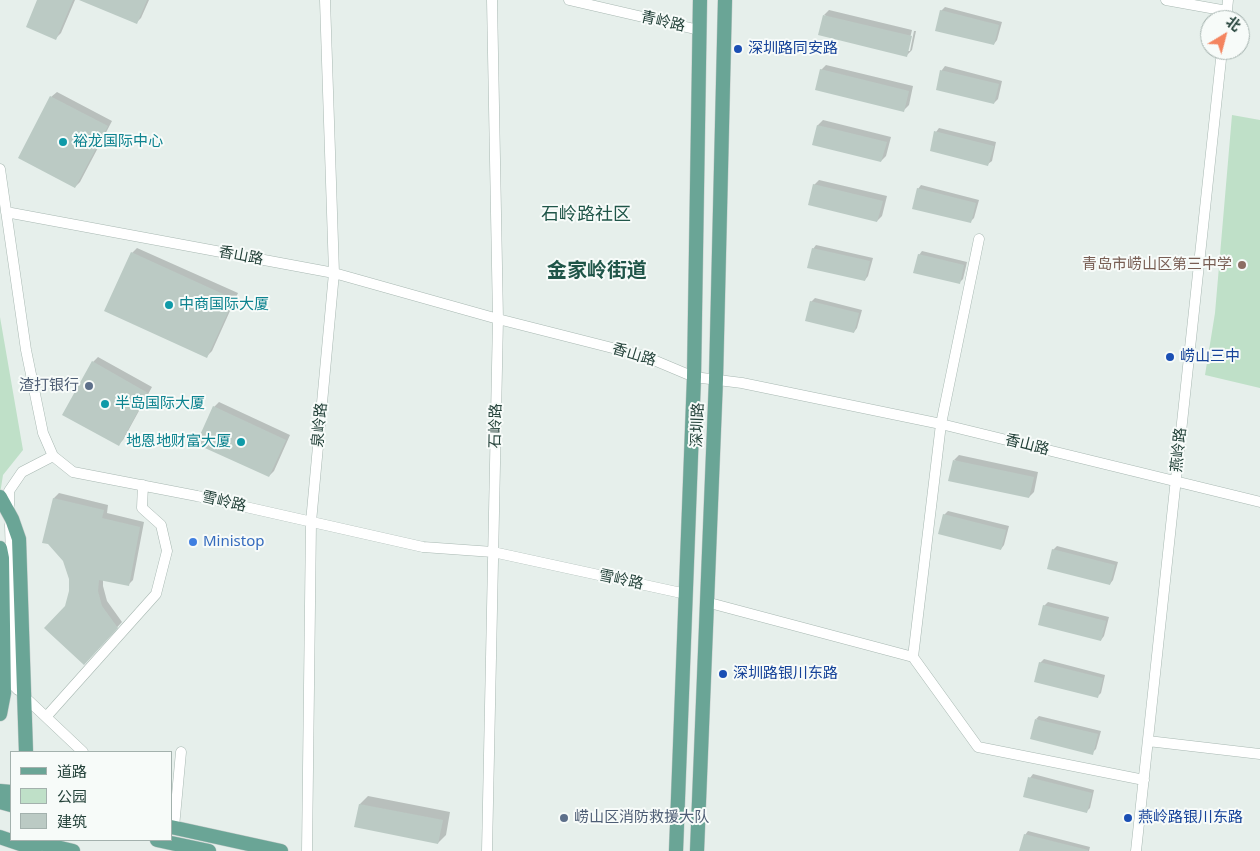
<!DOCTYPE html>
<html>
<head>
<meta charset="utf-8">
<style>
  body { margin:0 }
  #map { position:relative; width:1260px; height:851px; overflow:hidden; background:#e6efeb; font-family:"Noto Sans","Noto Sans SC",sans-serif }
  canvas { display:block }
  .legend { position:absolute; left:10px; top:751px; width:162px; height:90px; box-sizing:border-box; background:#f7fbf9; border:1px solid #a3b1ad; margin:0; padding:6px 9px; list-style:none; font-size:15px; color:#24423a }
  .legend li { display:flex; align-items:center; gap:10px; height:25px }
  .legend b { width:25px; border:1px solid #a3b1ad }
  .north { position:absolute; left:1200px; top:10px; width:50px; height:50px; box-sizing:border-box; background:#f7fbf9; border:1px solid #a3b1ad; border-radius:50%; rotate:37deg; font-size:14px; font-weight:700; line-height:20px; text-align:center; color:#24423a }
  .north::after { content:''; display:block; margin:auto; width:18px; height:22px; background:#f4845f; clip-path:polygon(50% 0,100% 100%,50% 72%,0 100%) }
</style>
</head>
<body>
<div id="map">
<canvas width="1260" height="851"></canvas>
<ul class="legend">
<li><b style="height:6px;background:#6aa596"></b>道路</li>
<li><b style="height:14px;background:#bfe0c8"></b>公园</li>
<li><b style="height:14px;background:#bbcac4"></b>建筑</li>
</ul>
<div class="north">北</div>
</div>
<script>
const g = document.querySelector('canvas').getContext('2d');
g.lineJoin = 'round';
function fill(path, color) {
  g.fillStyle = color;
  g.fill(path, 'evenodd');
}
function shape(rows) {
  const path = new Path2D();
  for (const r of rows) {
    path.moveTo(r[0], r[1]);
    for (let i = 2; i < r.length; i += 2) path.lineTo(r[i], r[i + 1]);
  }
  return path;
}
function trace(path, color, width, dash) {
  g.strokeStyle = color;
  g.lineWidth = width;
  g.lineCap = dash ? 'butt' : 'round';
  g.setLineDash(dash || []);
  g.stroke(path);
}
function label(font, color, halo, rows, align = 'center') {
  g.font = font + ' "Noto Sans","Noto Sans SC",sans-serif';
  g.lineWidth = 4;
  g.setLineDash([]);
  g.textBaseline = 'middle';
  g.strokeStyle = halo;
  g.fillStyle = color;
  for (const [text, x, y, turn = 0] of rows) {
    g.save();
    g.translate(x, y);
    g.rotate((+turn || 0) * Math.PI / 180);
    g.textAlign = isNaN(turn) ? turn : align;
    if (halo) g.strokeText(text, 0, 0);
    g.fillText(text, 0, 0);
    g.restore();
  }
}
const green = shape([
  [1232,115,1260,120,1260,388,1205,375,1215,313],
  [0,317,23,450,3,475,0,494]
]);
const shadow = shape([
  [38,0,75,0,61,33,56,38],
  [82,0,149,0,141,18,136,23],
  [945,7,1002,22,997,40,994,44,941,11],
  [829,10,912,30,907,51,910,51,914,31,916,31,912,50,906,56,824,15],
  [826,65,913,86,909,105,904,110,821,70],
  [945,66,1002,81,998,99,994,103,937,89,942,70],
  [57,92,112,121,80,182,75,187,20,158,51,97],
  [823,120,891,137,886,156,881,161,813,144,818,125],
  [939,128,996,142,992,161,988,164,936,132],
  [819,180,887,196,882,216,877,221,814,185],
  [921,185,979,200,974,218,970,222,918,189],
  [816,245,873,258,868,276,865,280,813,249],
  [137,248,238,293,212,351,207,356,132,253],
  [922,251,967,262,963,279,959,283,919,255],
  [815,298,862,310,857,328,854,332,811,302],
  [98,357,152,387,123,440,118,445,93,362],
  [219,402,290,435,274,471,269,476,214,407],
  [959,455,1038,472,1034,492,1029,497,954,460],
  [59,493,108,505,107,513,144,522,133,580,128,585,103,580,103,586,107,601,122,622,84,663,66,607,70,591,70,579,54,498],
  [948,511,1009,526,1004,545,1001,549,944,515],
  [1057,546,1118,562,1113,580,1110,584,1053,550],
  [1048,602,1109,617,1104,636,1101,640,1044,606],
  [1044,659,1105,675,1101,693,1097,697,1040,663],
  [1039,716,1101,731,1096,749,1092,753,1036,719],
  [1033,774,1094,790,1090,808,1086,812,1030,778],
  [368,796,450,812,446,835,438,843,356,826,360,804],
  [1028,831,1090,847,1089,851,1021,851,1025,835]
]);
const building = shape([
  [37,0,73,0,56,40,26,27],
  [79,0,147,0,137,24],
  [940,10,999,25,994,45,935,31],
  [823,15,912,36,907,57,818,35],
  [820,69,909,91,904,112,815,90],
  [940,70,999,84,994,104,936,90],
  [50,96,108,126,75,188,18,158],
  [817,125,887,142,881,162,812,145],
  [934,131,994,146,988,166,930,151],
  [813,184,883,201,877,222,808,205],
  [917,188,976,203,971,223,912,209],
  [812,248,870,261,865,281,807,268],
  [131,252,234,299,207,358,104,311],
  [918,254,964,265,960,284,913,273],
  [810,301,859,313,854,333,805,321],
  [92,361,148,393,119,446,62,415],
  [213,406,286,440,269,477,196,444],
  [953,460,1034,477,1029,498,948,481],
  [53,498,104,510,102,518,140,527,129,586,99,580,98,591,102,606,118,628,84,665,44,628,65,606,69,591,69,579,63,561,48,544,42,543],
  [943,514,1006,530,1001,550,938,534],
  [1052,549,1115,565,1110,585,1047,569],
  [1043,605,1106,621,1101,641,1038,625],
  [1039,662,1103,678,1098,698,1034,682],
  [1035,719,1098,734,1093,755,1030,739],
  [1028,777,1092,793,1087,813,1023,797],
  [359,804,443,820,438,844,354,827],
  [1024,834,1088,850,1088,851,1019,851]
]);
const minor = shape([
  [569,0,699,30],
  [1166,0,1227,11],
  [1226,20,1228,0],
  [0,169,26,350,43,433,53,456,73,472,197,496,423,547,493,552,686,594],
  [6,212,334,273,498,319,644,356,694,377,742,383,941,424,1260,502],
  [979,239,941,424,913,657,978,747,1144,780],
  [9,505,9,491,22,472,53,456],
  [10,525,15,687,18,690],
  [706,602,913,657],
  [29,701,83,752],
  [46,717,156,594,167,551,161,525,142,508,143,485],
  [1148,741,1260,754],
  [174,827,181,752],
  [307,851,311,522,334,273,325,0],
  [487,851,498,319,492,0],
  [1136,851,1222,50]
]);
const major = shape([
  [0,497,12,519,19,539,26,752],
  [0,548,2,558,4,693,0,714],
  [0,791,11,792],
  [0,802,11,805],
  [171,827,281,851],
  [0,837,35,849],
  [27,840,73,851],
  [157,840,209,851],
  [676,851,694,377,700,0],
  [697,851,716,379,725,0]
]);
const markers = [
  [738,49,5,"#1a4fb4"],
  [63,142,5,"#0f9aa8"],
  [1242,265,5,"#8d6e63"],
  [169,305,5,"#0f9aa8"],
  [1170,357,5,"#1a4fb4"],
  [89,386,5,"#5c6f8a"],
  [105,404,5,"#0f9aa8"],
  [241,442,5,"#0f9aa8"],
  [193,542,5,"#3f7fe0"],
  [723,674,5,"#1a4fb4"],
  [564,818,5,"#5c6f8a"],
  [1128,818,5,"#1a4fb4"]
];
const streetNames = [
  ["青岭路",663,22,13],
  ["香山路",241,256,11],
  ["香山路",634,355,17],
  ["泉岭路",320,425,-85],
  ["深圳路",698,425,-88],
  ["石岭路",496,426,-89],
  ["香山路",1027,445,14],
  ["燕岭路",1179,450,-84],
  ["雪岭路",224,502,13],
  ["雪岭路",621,580,12]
];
const transitNames = [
  ["深圳路同安路",748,49],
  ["崂山三中",1180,357],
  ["深圳路银川东路",733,674],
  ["燕岭路银川东路",1138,818]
];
const cultureNames = [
  ["裕龙国际中心",73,142],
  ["中商国际大厦",179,305],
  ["半岛国际大厦",115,404],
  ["地恩地财富大厦",231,442,"right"]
];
const educationNames = [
  ["青岛市崂山区第三中学",1232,265]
];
const serviceNames = [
  ["渣打银行",79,386],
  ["崂山区消防救援大队",574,818,"left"]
];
const shopNames = [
  ["Ministop",203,542]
];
const quarterNames = [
  ["石岭路社区",586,215]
];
const districtNames = [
  ["金家岭街道",597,271]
];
fill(green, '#bfe0c8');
fill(shadow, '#0003');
fill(building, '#bbcac4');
trace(minor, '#a8b8b2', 11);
trace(major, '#c2cac8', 15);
trace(minor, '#fff', 10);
trace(major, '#6aa596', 14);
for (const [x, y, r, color] of markers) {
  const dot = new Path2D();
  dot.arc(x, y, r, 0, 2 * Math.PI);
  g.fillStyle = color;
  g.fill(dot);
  trace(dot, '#f7fbf9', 2);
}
label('15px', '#24423a', '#f7fbf9', streetNames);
label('15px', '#164399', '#f7fbf9', transitNames, 'left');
label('15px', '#0d838f', '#f7fbf9', cultureNames, 'left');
label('15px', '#785e54', '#f7fbf9', educationNames, 'right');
label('15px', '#4e5e75', '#f7fbf9', serviceNames, 'right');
label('15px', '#366cbe', '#f7fbf9', shopNames, 'left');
label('18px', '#1f5548', '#f7fbf9', quarterNames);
label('bold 20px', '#1f5548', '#f7fbf9', districtNames);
</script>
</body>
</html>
